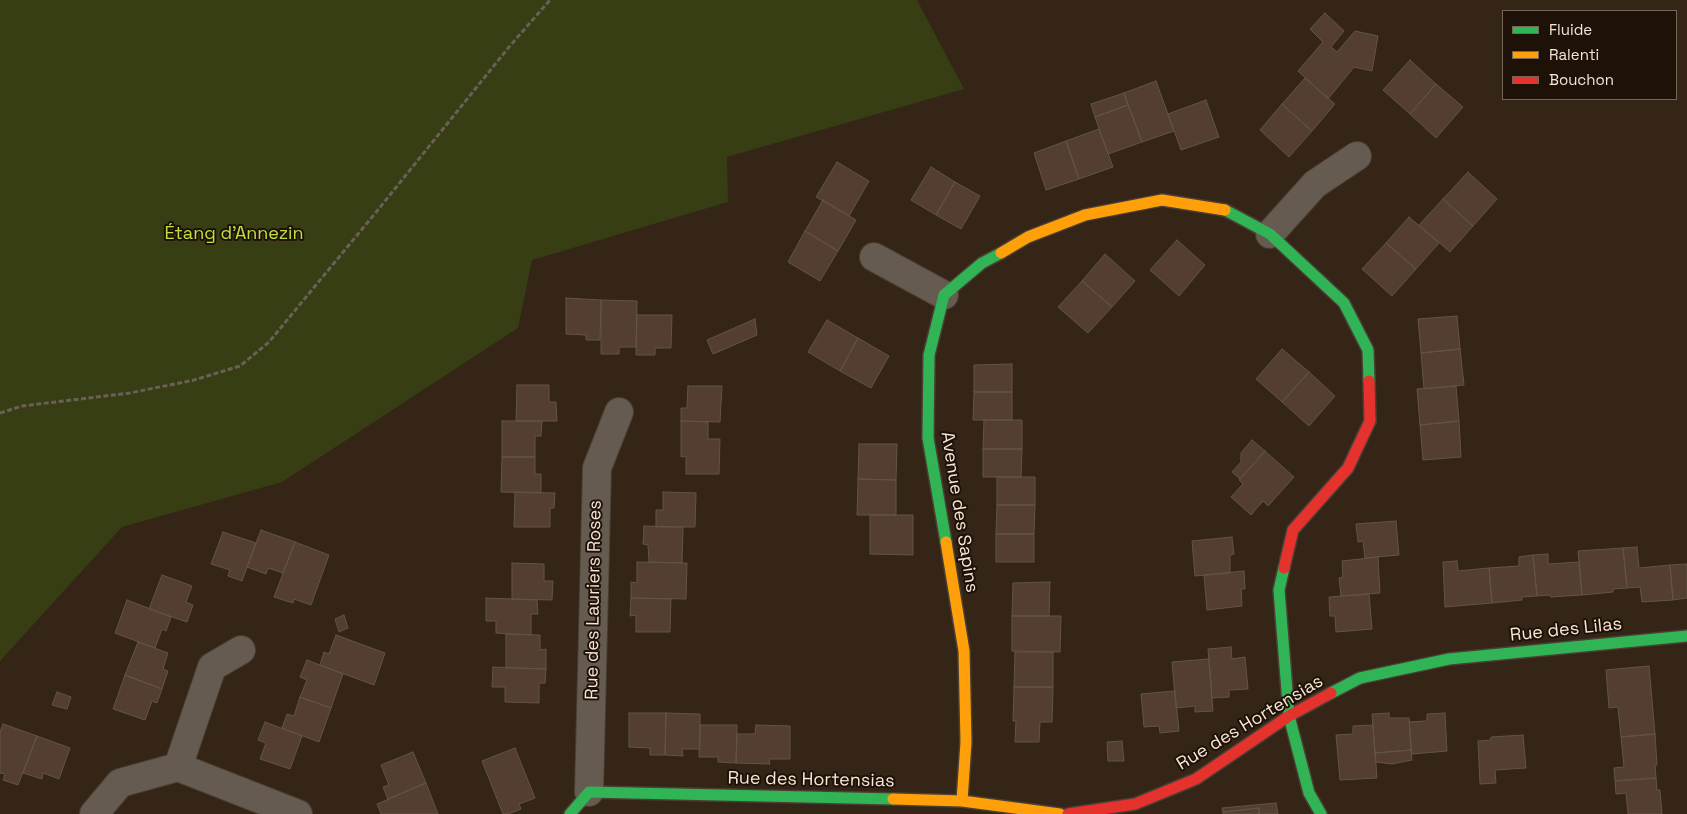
<!DOCTYPE html>
<html>
<head>
<meta charset="utf-8">
<style>
  body { margin:0 }
  #map { position:relative; width:1687px; height:814px; overflow:hidden; background:#342517; font-family:"Space Grotesk",sans-serif }
  canvas { display:block }
  .legend { position:absolute; left:1502px; top:10px; width:175px; height:90px; box-sizing:border-box; background:#1e1107; border:1px solid #75665a; margin:0; padding:6px 9px; list-style:none; font-size:15px; color:#f7e5d6 }
  .legend li { display:flex; align-items:center; gap:10px; height:25px }
  .legend b { width:25px; border:1px solid #75665a }
</style>
</head>
<body>
<div id="map">
<canvas width="1687" height="814"></canvas>
<ul class="legend">
<li><b style="height:6px;background:#30b455"></b>Fluide</li>
<li><b style="height:6px;background:#ff9f0a"></b>Ralenti</li>
<li><b style="height:6px;background:#e5322d"></b>Bouchon</li>
</ul>
</div>
<script>
const g = document.querySelector('canvas').getContext('2d');
g.lineJoin = 'round';
function fill(path, color) {
  g.fillStyle = color;
  g.fill(path, 'evenodd');
}
function shape(rows) {
  const path = new Path2D();
  for (const r of rows) {
    path.moveTo(r[0], r[1]);
    for (let i = 2; i < r.length; i += 2) path.lineTo(r[i], r[i + 1]);
  }
  return path;
}
function trace(path, color, width, dash) {
  g.strokeStyle = color;
  g.lineWidth = width;
  g.lineCap = dash ? 'butt' : 'round';
  g.setLineDash(dash || []);
  g.stroke(path);
}
function label(font, color, halo, rows, align = 'center') {
  g.font = font + ' "Space Grotesk",sans-serif';
  g.lineWidth = 4;
  g.setLineDash([]);
  g.textBaseline = 'middle';
  g.strokeStyle = halo;
  g.fillStyle = color;
  for (const [text, x, y, turn = 0] of rows) {
    g.save();
    g.translate(x, y);
    g.rotate((+turn || 0) * Math.PI / 180);
    g.textAlign = isNaN(turn) ? turn : align;
    if (halo) g.strokeText(text, 0, 0);
    g.fillText(text, 0, 0);
    g.restore();
  }
}
const green = shape([
  [0,0,917,0,964,89,727,157,728,202,532,260,518,328,282,482,122,527,0,661]
]);
const building = shape([
  [1325,13,1344,31,1331,47,1337,52,1355,31,1378,36,1372,71,1354,67,1328,99,1298,71,1323,42,1310,29,1325,13],
  [1410,60,1436,84,1410,114,1383,90,1410,60],
  [1305,78,1335,104,1312,131,1282,104,1305,78],
  [1156,81,1174,131,1142,142,1124,93,1156,81],
  [1436,84,1463,107,1436,138,1410,114,1436,84],
  [1124,93,1128,105,1095,117,1091,104,1124,93],
  [1206,100,1219,137,1181,150,1168,114,1206,100],
  [1282,104,1312,131,1289,157,1260,130,1282,104],
  [1128,105,1142,142,1108,154,1095,117,1128,105],
  [1099,129,1113,167,1079,179,1066,141,1099,129],
  [1066,141,1079,179,1046,190,1034,153,1066,141],
  [837,162,869,181,849,216,816,197,837,162],
  [931,167,955,182,936,215,911,200,931,167],
  [1468,172,1497,199,1473,226,1443,199,1468,172],
  [955,182,980,196,961,229,936,215,955,182],
  [1443,199,1473,226,1450,252,1419,225,1443,199],
  [823,200,856,220,838,251,805,231,823,200],
  [1409,217,1439,243,1416,269,1386,243,1409,217],
  [805,231,838,251,820,281,788,262,805,231],
  [1177,240,1205,265,1179,296,1150,270,1177,240],
  [1386,243,1416,269,1392,296,1362,269,1386,243],
  [1105,254,1135,281,1112,307,1082,281,1105,254],
  [1082,281,1112,307,1088,333,1058,307,1082,281],
  [566,298,601,300,600,340,586,340,586,335,566,334,566,298],
  [601,300,637,301,636,347,619,347,619,354,601,354,601,300],
  [637,315,672,315,671,348,655,348,655,355,636,355,637,315],
  [1457,316,1460,349,1421,353,1418,319,1457,316],
  [755,319,757,335,713,354,707,340,755,319],
  [827,320,858,338,840,371,808,352,827,320],
  [858,338,889,356,871,388,840,371,858,338],
  [1282,349,1309,372,1282,402,1256,379,1282,349],
  [1460,349,1464,385,1424,389,1421,353,1460,349],
  [1012,364,1012,392,974,392,974,365,1012,364],
  [1309,372,1335,396,1309,426,1282,402,1309,372],
  [517,385,549,385,549,402,556,402,557,421,516,421,517,385],
  [688,386,722,386,720,422,681,421,681,408,687,408,688,386],
  [1456,386,1459,421,1420,425,1417,389,1456,386],
  [974,392,1012,392,1012,420,973,420,974,392],
  [984,420,1022,420,1022,449,983,449,984,420],
  [502,421,542,421,541,436,535,436,535,457,502,457,502,421],
  [681,421,708,422,708,439,720,439,719,474,686,474,686,456,681,457,681,421],
  [1459,421,1461,457,1423,460,1420,425,1459,421],
  [1252,440,1265,451,1240,479,1232,472,1241,462,1241,453,1252,440],
  [859,444,897,444,896,480,858,479,859,444],
  [983,449,1022,449,1021,477,983,477,983,449],
  [1265,451,1294,477,1268,506,1263,501,1251,515,1231,497,1243,484,1239,480,1265,451],
  [502,457,535,457,535,474,541,474,541,493,501,492,502,457],
  [997,477,1035,477,1035,505,997,505,997,477],
  [858,479,896,480,896,515,857,515,858,479],
  [515,492,555,493,554,508,550,508,550,527,514,527,515,492],
  [663,492,696,493,695,527,656,527,656,510,663,510,663,492],
  [997,505,1035,505,1034,534,996,534,997,505],
  [870,515,913,515,913,555,870,554,870,515],
  [1396,521,1399,555,1365,558,1363,541,1358,542,1356,524,1396,521],
  [644,526,683,527,682,563,649,562,648,545,643,544,644,526],
  [261,530,295,542,283,573,268,568,266,574,247,567,261,530],
  [223,532,256,543,242,581,228,576,230,570,211,564,223,532],
  [996,534,1034,534,1034,562,996,562,996,534],
  [1232,537,1234,554,1230,555,1230,573,1195,576,1192,541,1232,537],
  [295,542,329,555,311,605,294,599,293,603,274,597,295,542],
  [1637,547,1639,568,1670,565,1673,600,1642,602,1640,587,1627,588,1623,548,1637,547],
  [1623,548,1627,588,1613,589,1613,592,1582,595,1578,551,1623,548],
  [1548,554,1548,564,1579,562,1582,595,1551,597,1550,595,1537,596,1533,555,1548,554],
  [1533,555,1537,596,1522,597,1522,600,1492,603,1489,568,1519,566,1519,557,1533,555],
  [1378,557,1380,593,1341,596,1339,578,1343,577,1342,561,1378,557],
  [1457,561,1458,571,1489,568,1492,603,1445,607,1443,562,1457,561],
  [637,562,687,563,686,599,631,598,631,582,637,583,637,562],
  [512,563,544,564,544,581,553,581,552,600,512,599,512,563],
  [1687,564,1687,598,1673,600,1670,565,1687,564],
  [1244,571,1245,589,1241,589,1242,606,1207,610,1204,575,1244,571],
  [162,575,192,586,186,602,193,605,187,622,149,609,162,575],
  [1050,582,1049,616,1012,616,1013,583,1050,582],
  [1369,594,1372,629,1336,632,1335,616,1330,616,1329,597,1369,594],
  [486,598,537,600,538,614,531,614,531,635,496,633,496,621,486,621,486,598],
  [631,598,671,599,670,632,636,632,636,615,630,616,631,598],
  [127,600,171,617,166,631,162,629,155,648,115,633,127,600],
  [344,615,348,628,339,632,335,619,344,615],
  [1012,616,1061,616,1060,652,1012,651,1012,616],
  [506,634,540,635,540,650,546,649,546,669,506,668,506,634],
  [336,635,385,653,374,685,320,665,324,652,329,654,336,635],
  [138,642,168,653,163,669,168,671,162,689,125,675,138,642],
  [1231,647,1232,659,1245,657,1248,689,1229,690,1229,697,1212,698,1208,649,1231,647],
  [1015,652,1053,652,1053,687,1014,687,1015,652],
  [1209,659,1213,711,1195,712,1195,706,1176,708,1172,662,1209,659],
  [307,660,343,674,331,708,300,697,307,680,300,677,307,660],
  [1649,666,1655,734,1621,737,1618,707,1609,708,1606,670,1649,666],
  [493,667,546,669,545,683,539,683,539,703,505,702,505,687,492,687,493,667],
  [125,675,162,689,157,703,152,701,145,720,113,709,125,675],
  [1014,687,1053,687,1052,722,1040,722,1039,742,1015,742,1016,721,1013,721,1014,687],
  [1175,691,1179,731,1160,733,1159,726,1144,727,1141,694,1175,691],
  [57,692,71,697,67,709,52,705,57,692],
  [300,697,331,708,319,742,282,728,287,714,294,716,300,697],
  [629,713,666,713,665,755,650,755,650,748,629,747,629,713],
  [666,713,700,714,700,749,682,749,683,756,665,755,666,713],
  [1389,713,1389,718,1409,718,1411,750,1375,753,1372,714,1389,713],
  [1445,713,1447,751,1412,754,1409,722,1427,721,1427,714,1445,713],
  [265,722,302,736,290,769,260,759,266,743,258,740,265,722],
  [3,724,37,736,18,785,3,780,5,774,0,773,0,732,3,724],
  [700,725,737,725,736,763,718,762,718,757,699,757,700,725],
  [756,725,790,726,790,759,769,759,770,764,736,763,737,734,755,734,756,725],
  [1373,725,1377,778,1340,780,1336,735,1353,734,1353,726,1373,725],
  [1655,734,1657,765,1655,765,1656,778,1615,781,1614,768,1624,767,1621,737,1655,734],
  [1523,735,1526,768,1495,770,1496,783,1480,784,1478,741,1491,740,1491,737,1523,735],
  [37,736,70,748,59,779,43,773,42,779,23,773,37,736],
  [1122,741,1124,761,1108,761,1107,742,1122,741],
  [515,748,535,798,519,804,521,809,508,814,503,814,482,761,515,748],
  [1411,750,1412,760,1392,764,1376,762,1375,753,1411,750],
  [413,752,426,783,388,799,383,787,389,785,381,765,413,752],
  [1656,778,1657,790,1660,790,1662,814,1628,814,1626,793,1616,794,1615,781,1656,778],
  [426,783,438,814,381,814,377,804,426,783],
  [1276,803,1278,814,1259,814,1259,808,1223,812,1222,808,1276,803],
  [1259,808,1259,814,1223,814,1223,812,1259,808]
]);
const path = shape([
  [0,413,22,406,130,393,194,380,240,366,269,342,377,211,509,47,550,0]
]);
const street = shape([
  [1270,234,1315,184,1357,156],
  [874,257,944,295],
  [178,767,212,667,241,650],
  [589,792,597,468,619,412],
  [94,814,120,783,178,767,298,814]
]);
const fast = shape([
  [1225,210,1270,234,1344,303,1368,350,1369,381],
  [946,542,928,438,929,355,944,295,982,263,1001,253],
  [1284,568,1279,590,1289,716,1309,793,1321,814],
  [1331,693,1360,678,1449,659,1687,636],
  [570,814,589,792,893,799]
]);
const slow = shape([
  [1001,253,1028,237,1085,215,1162,200,1225,210],
  [946,542,964,651,966,742,962,801],
  [893,799,962,801,1060,814]
]);
const jam = shape([
  [1284,568,1293,530,1348,468,1370,421,1369,381],
  [1068,814,1135,804,1196,779,1289,716,1331,693]
]);
const parkNames = [
  ["Étang d’Annezin",234,234]
];
const streetNames = [
  ["Avenue des Sapins",959,512,81],
  ["Rue des Lauriers Roses",594,600,-89],
  ["Rue des Lilas",1566,630,-6],
  ["Rue des Hortensias",1250,723,-31],
  ["Rue des Hortensias",811,780,1]
];
fill(green, '#373e13');
fill(building, '#543d31');
trace(building, '#62544b', 1);
trace(street, '#4b3f34', 30);
trace(fast, '#4b3f34', 14);
trace(slow, '#4b3f34', 14);
trace(jam, '#4b3f34', 14);
trace(path, '#6b6057', 3, [5, 2.5]);
trace(street, '#665b51', 28);
trace(fast, '#30b455', 11);
trace(slow, '#ff9f0a', 11);
trace(jam, '#e5322d', 11);
label('18px', '#c0e040', '#1e1107', parkNames);
label('18px', '#f7e5d6', '#1e1107', streetNames);
</script>
</body>
</html>
